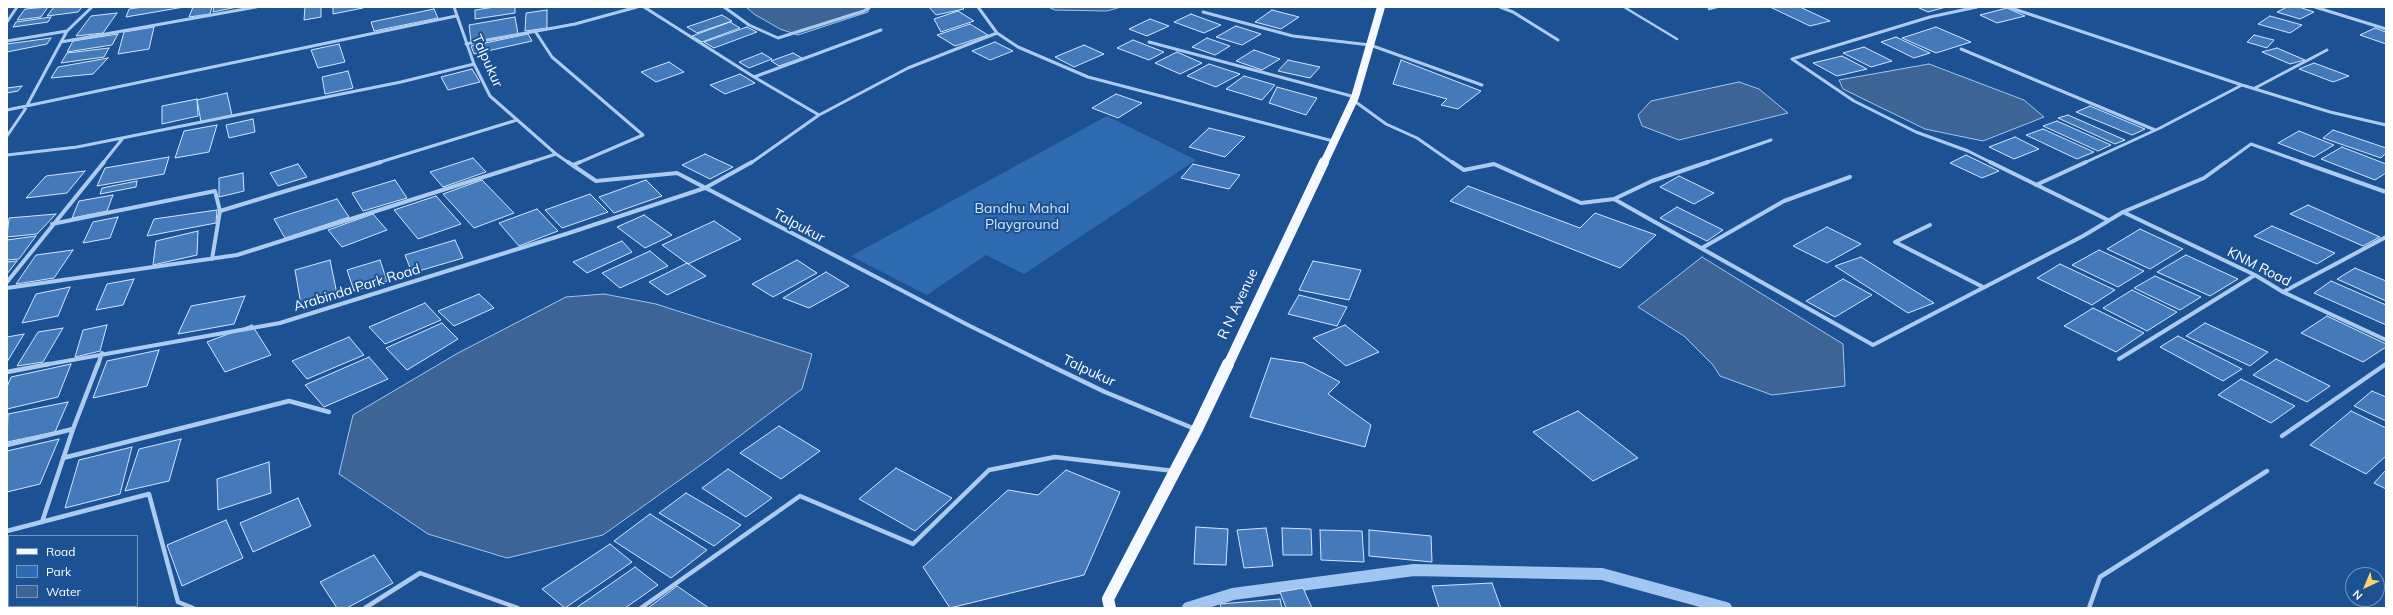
<!DOCTYPE html>
<html>
<head>
<meta charset="utf-8">
<style>
  body { margin:0 }
  #map { position:relative; width:2393px; height:615px; overflow:hidden; background:#1c5193; font-family:Mulish,sans-serif }
  canvas { display:block }
  .frame { position:absolute; inset:0; border:8px solid #fff; pointer-events:none }
  .legend { position:absolute; left:8px; top:535px; width:130px; height:72px; box-sizing:border-box; background:#1c5193; border:1px solid #7797be; margin:0; padding:5px 7px; list-style:none; font-size:12px; color:#fff }
  .legend li { display:flex; align-items:center; gap:8px; height:20px }
  .legend b { width:20px; border:1px solid #7797be }
  .north { position:absolute; left:2345px; top:567px; width:40px; height:40px; box-sizing:border-box; background:#1c5193; border:1px solid #7797be; border-radius:50%; rotate:224deg; font-size:11px; font-weight:700; line-height:16px; text-align:center; color:#fff }
  .north::after { content:''; display:block; margin:auto; width:14px; height:18px; background:#ffd36b; clip-path:polygon(50% 0,100% 100%,50% 72%,0 100%) }
</style>
</head>
<body>
<div id="map">
<canvas width="2393" height="615"></canvas>
<div class="frame"></div>
<ul class="legend">
<li><b style="height:5px;background:#f5f9ff"></b>Road</li>
<li><b style="height:11px;background:#2f6bb1"></b>Park</li>
<li><b style="height:11px;background:#3d6494"></b>Water</li>
</ul>
<div class="north">N</div>
</div>
<script>
const g = document.querySelector('canvas').getContext('2d');
g.lineJoin = 'round';
function fill(path, color) {
  g.fillStyle = color;
  g.fill(path, 'evenodd');
}
function shape(rows) {
  const path = new Path2D();
  for (const r of rows) {
    path.moveTo(r[0], r[1]);
    for (let i = 2; i < r.length; i += 2) path.lineTo(r[i], r[i + 1]);
  }
  return path;
}
function trace(path, color, width, dash) {
  g.strokeStyle = color;
  g.lineWidth = width;
  g.lineCap = dash ? 'butt' : 'round';
  g.setLineDash(dash || []);
  g.stroke(path);
}
function label(font, color, halo, rows, align = 'center') {
  g.font = font + ' Mulish,sans-serif';
  g.lineWidth = 4;
  g.setLineDash([]);
  g.textBaseline = 'middle';
  g.strokeStyle = halo;
  g.fillStyle = color;
  for (const [text, x, y, turn = 0] of rows) {
    g.save();
    g.translate(x, y);
    g.rotate((+turn || 0) * Math.PI / 180);
    g.textAlign = isNaN(turn) ? turn : align;
    if (halo) g.strokeText(text, 0, 0);
    g.fillText(text, 0, 0);
    g.restore();
  }
}
const green = shape([
  [1107,116,1196,160,1024,274,986,255,927,295,851,256]
]);
const water = shape([
  [746,7,870,7,868,12,798,35,780,29,754,14,746,7],
  [1048,7,1121,7,1107,11,1055,10,1048,7],
  [1929,64,2024,100,2044,117,1983,141,1925,129,1843,89,1839,80,1929,64],
  [1739,82,1759,89,1788,113,1679,140,1642,126,1638,115,1651,101,1739,82],
  [1702,257,1843,344,1845,386,1772,395,1720,376,1713,365,1684,336,1638,307,1702,257],
  [604,294,656,304,812,354,802,389,709,459,603,535,507,558,428,534,339,474,353,415,458,353,566,297,604,294]
]);
const stream = shape([
  [1188,608,1233,594,1414,570,1602,574,1726,608]
]);
const building = shape([
  [48,7,41,17,17,20,25,9,48,7],
  [54,7,82,7,78,12,47,16,54,7],
  [143,7,184,7,126,17,129,9,143,7],
  [193,7,212,7,210,14,189,17,193,7],
  [214,7,237,7,213,12,214,7],
  [305,7,321,7,321,17,304,20,305,7],
  [333,7,363,7,363,8,333,14,333,7],
  [495,7,515,7,515,13,475,19,475,10,495,7],
  [929,7,962,7,964,9,936,15,929,7],
  [1770,7,1800,7,1830,21,1810,26,1770,7],
  [1917,7,1946,7,1928,12,1917,7],
  [2287,7,2299,7,2314,12,2300,19,2277,12,2287,7],
  [2007,8,2025,16,1997,23,1980,15,2007,8],
  [434,9,438,18,374,31,371,22,434,9],
  [547,10,547,28,525,31,526,13,547,10],
  [1272,10,1299,17,1281,29,1255,22,1272,10],
  [958,11,974,21,941,32,934,19,958,11],
  [117,13,103,33,76,36,91,16,117,13],
  [1191,14,1221,25,1204,33,1174,22,1191,14],
  [722,15,732,21,697,33,687,27,722,15],
  [2270,16,2302,25,2290,33,2258,24,2270,16],
  [51,17,48,22,13,27,16,22,51,17],
  [515,17,518,34,471,42,469,25,515,17],
  [1150,19,1169,26,1147,36,1129,29,1150,19],
  [730,22,740,28,702,42,692,36,730,22],
  [970,24,988,35,955,46,937,35,970,24],
  [1236,26,1261,34,1242,45,1216,37,1236,26],
  [154,27,149,49,118,54,124,32,154,27],
  [747,27,757,32,714,48,704,42,747,27],
  [1936,27,1971,42,1936,53,1902,38,1936,27],
  [2375,28,2386,32,2386,44,2360,35,2375,28],
  [118,34,112,45,67,52,73,41,118,34],
  [528,34,532,41,474,54,471,46,528,34],
  [2254,35,2274,40,2267,48,2247,42,2254,35],
  [1896,37,1930,53,1914,58,1881,42,1896,37],
  [51,38,47,44,7,52,7,44,51,38],
  [1207,38,1230,46,1215,55,1192,47,1207,38],
  [1133,40,1164,52,1149,60,1117,48,1133,40],
  [995,42,1013,51,990,60,972,51,995,42],
  [339,44,345,62,318,68,311,50,339,44],
  [1084,45,1104,54,1074,67,1055,57,1084,45],
  [1864,47,1892,61,1871,67,1843,53,1864,47],
  [109,48,104,57,61,63,67,53,109,48],
  [2277,48,2305,60,2290,64,2262,52,2277,48],
  [1254,50,1280,59,1262,70,1236,61,1254,50],
  [1177,52,1202,63,1180,74,1155,63,1177,52],
  [762,53,772,59,749,68,739,62,762,53],
  [793,53,802,58,779,66,771,61,793,53],
  [1842,56,1867,69,1837,76,1813,63,1842,56],
  [108,58,93,74,51,78,58,67,108,58],
  [1288,60,1320,67,1310,78,1278,71,1288,60],
  [1401,60,1481,91,1458,109,1441,105,1447,99,1393,84,1401,60],
  [669,62,684,72,656,82,641,72,669,62],
  [2314,63,2349,76,2333,82,2299,69,2314,63],
  [1209,64,1240,74,1216,87,1187,76,1209,64],
  [472,69,480,82,448,90,441,77,472,69],
  [348,71,353,88,325,94,322,77,348,71],
  [740,74,755,83,725,94,710,85,740,74],
  [1244,76,1275,85,1262,100,1226,89,1244,76],
  [22,86,18,91,7,93,7,88,22,86],
  [1277,87,1317,98,1306,115,1269,103,1277,87],
  [227,93,232,115,201,122,197,100,227,93],
  [1116,94,1142,103,1118,118,1092,108,1116,94],
  [197,99,198,116,162,124,162,106,197,99],
  [2090,106,2145,129,2132,135,2076,112,2090,106],
  [2068,115,2125,140,2115,144,2058,118,2068,115],
  [253,119,255,132,229,138,226,125,253,119],
  [2057,121,2111,145,2098,151,2043,126,2057,121],
  [217,125,209,152,175,158,184,131,217,125],
  [1209,128,1245,137,1225,157,1189,147,1209,128],
  [2043,129,2094,152,2077,159,2026,135,2043,129],
  [2333,130,2386,148,2386,153,2381,158,2323,138,2333,130],
  [2299,131,2334,145,2314,157,2278,143,2299,131],
  [2015,137,2039,149,2014,159,1989,147,2015,137],
  [2342,147,2386,164,2386,173,2375,180,2321,159,2342,147],
  [705,154,733,167,710,179,682,165,705,154],
  [1966,155,1999,171,1982,178,1950,163,1966,155],
  [169,157,164,174,97,186,105,168,169,157],
  [473,158,486,172,443,187,430,172,473,158],
  [298,164,307,177,278,186,270,173,298,164],
  [1193,164,1240,175,1229,189,1181,178,1193,164],
  [85,171,67,193,26,198,46,176,85,171],
  [243,173,244,191,219,197,219,178,243,173],
  [1679,176,1714,193,1694,204,1660,187,1679,176],
  [395,180,407,198,363,211,352,193,395,180],
  [482,180,514,213,474,228,443,194,482,180],
  [646,180,662,196,614,213,599,197,646,180],
  [137,181,136,187,100,194,102,188,137,181],
  [1468,186,1580,228,1595,213,1656,235,1620,268,1450,201,1468,186],
  [590,194,608,212,562,228,545,210,590,194],
  [113,195,107,211,72,218,79,201,113,195],
  [436,196,461,224,418,239,394,210,436,196],
  [337,199,349,217,285,238,274,219,337,199],
  [2308,205,2380,237,2363,246,2290,214,2308,205],
  [1677,207,1723,230,1707,241,1660,218,1677,207],
  [537,209,558,231,519,246,499,223,537,209],
  [217,210,216,223,147,236,154,219,217,210],
  [56,214,37,234,7,237,9,218,56,214],
  [373,214,387,230,342,247,328,230,373,214],
  [644,215,672,235,645,248,617,227,644,215],
  [118,217,110,238,83,243,93,222,118,217],
  [714,221,741,239,688,264,662,245,714,221],
  [2272,226,2335,253,2317,264,2254,236,2272,226],
  [1827,227,1861,244,1827,263,1793,246,1827,227],
  [2140,229,2183,249,2150,269,2107,249,2140,229],
  [198,231,197,255,153,265,156,241,198,231],
  [36,236,19,259,7,260,7,240,36,236],
  [455,240,463,258,412,273,405,255,455,240],
  [622,241,632,252,587,273,573,262,622,241],
  [73,250,54,278,16,284,36,255,73,250],
  [2099,250,2144,271,2118,287,2072,265,2099,250],
  [650,251,668,266,620,288,602,273,650,251],
  [2186,255,2238,279,2210,296,2157,272,2186,255],
  [1861,257,1934,303,1908,313,1835,266,1861,257],
  [330,260,337,294,301,305,295,270,330,260],
  [380,260,387,281,354,291,347,270,380,260],
  [797,260,817,273,773,297,752,284,797,260],
  [17,261,7,274,7,262,17,261],
  [1313,261,1361,270,1349,300,1299,290,1313,261],
  [687,263,706,276,667,295,649,282,687,263],
  [2060,264,2115,290,2092,305,2037,278,2060,264],
  [2355,268,2386,281,2386,301,2337,279,2355,268],
  [826,272,849,286,809,308,783,298,826,272],
  [2155,276,2201,297,2180,310,2134,288,2155,276],
  [134,279,123,305,96,310,107,284,134,279],
  [1843,279,1872,295,1835,317,1806,301,1843,279],
  [2331,281,2386,305,2386,325,2314,293,2331,281],
  [70,287,58,316,22,323,36,294,70,287],
  [2132,290,2177,312,2147,331,2103,308,2132,290],
  [479,294,494,308,454,326,438,311,479,294],
  [1299,295,1347,307,1337,326,1288,314,1299,295],
  [245,296,234,324,178,334,191,306,245,296],
  [425,303,441,320,385,344,369,327,425,303],
  [2093,308,2144,333,2116,352,2064,326,2093,308],
  [2327,316,2386,344,2386,347,2363,362,2301,333,2327,316],
  [442,323,458,339,407,370,386,348,442,323],
  [2205,323,2268,352,2250,366,2186,336,2205,323],
  [107,325,100,351,75,357,83,330,107,325],
  [252,325,271,355,225,372,207,342,252,325],
  [1345,325,1379,352,1346,366,1313,338,1345,325],
  [63,328,43,362,17,366,38,332,63,328],
  [24,334,7,362,7,337,24,334],
  [2178,336,2242,369,2223,381,2160,347,2178,336],
  [349,337,364,355,307,379,292,361,349,337],
  [159,350,147,386,93,398,107,361,159,350],
  [369,357,388,379,324,407,305,385,369,357],
  [1271,358,1304,363,1340,382,1328,394,1371,425,1365,447,1250,417,1271,358],
  [2276,359,2330,386,2307,402,2253,375,2276,359],
  [71,364,58,397,7,409,7,387,11,377,71,364],
  [2241,379,2295,406,2271,423,2218,395,2241,379],
  [2372,391,2386,397,2386,421,2354,406,2372,391],
  [68,402,55,432,7,442,8,414,68,402],
  [1578,411,1638,458,1593,481,1533,432,1578,411],
  [2351,411,2386,428,2386,456,2366,474,2310,445,2351,411],
  [779,426,820,451,781,479,740,453,779,426],
  [59,439,40,484,7,492,7,451,59,439],
  [181,439,169,481,125,491,139,449,181,439],
  [132,447,120,494,65,508,79,460,132,447],
  [269,462,271,493,218,510,217,479,269,462],
  [896,468,952,498,915,531,859,499,896,468],
  [728,469,772,498,746,517,702,488,728,469],
  [1066,470,1120,492,1084,575,950,608,923,567,1008,490,1038,495,1066,470],
  [2386,470,2386,489,2374,483,2386,470],
  [686,493,741,525,714,546,659,513,686,493],
  [298,498,311,526,253,552,240,523,298,498],
  [650,514,707,550,671,578,614,541,650,514],
  [226,520,243,558,182,586,167,545,226,520],
  [1196,527,1228,529,1226,565,1194,564,1196,527],
  [1266,528,1273,566,1244,568,1237,530,1266,528],
  [1282,528,1311,529,1312,555,1283,555,1282,528],
  [1320,530,1362,531,1364,562,1321,560,1320,530],
  [1369,530,1431,536,1432,562,1369,556,1369,530],
  [610,544,632,562,565,608,542,589,610,544],
  [8,550,9,588,7,588,7,553,8,550],
  [374,555,393,583,347,608,337,608,320,582,374,555],
  [635,567,658,585,625,608,576,608,635,567],
  [1492,583,1501,608,1439,608,1432,586,1492,583],
  [677,586,709,608,648,608,677,586],
  [1303,588,1312,608,1286,608,1280,592,1303,588],
  [7,593,9,593,9,606,18,606,17,608,7,608,7,593],
  [1280,599,1282,608,1221,608,1220,604,1280,599]
]);
const service = shape([
  [1624,7,1677,39],
  [1709,9,1717,7]
]);
const minorFar2 = shape([
  [454,7,474,64,490,96,556,154,569,163],
  [644,7,754,77,819,115,751,163],
  [724,7,749,25,778,38,864,11,870,7],
  [978,7,997,33,1018,47,1088,77,1333,141],
  [1500,7,1513,12,1558,40],
  [1977,7,1930,17,1792,59,1854,101,1916,132,1968,151,1992,163],
  [2008,7,2242,85,2330,112,2386,125],
  [2315,7,2386,29],
  [1203,12,1293,36,1370,45,1482,85],
  [7,22,17,7],
  [535,31,552,57,643,135,578,163],
  [7,41,67,31],
  [61,42,256,7],
  [1149,42,1355,97],
  [466,44,575,24,637,7],
  [1961,49,2155,130],
  [754,77,881,30],
  [2255,88,2327,50],
  [1353,100,1386,124,1417,138,1453,163],
  [7,110,456,16],
  [819,115,908,68,997,33],
  [7,136,24,111,67,31,92,7],
  [7,155,77,147,401,82,474,64],
  [103,163,123,138],
  [377,163,517,120],
  [528,163,556,154],
  [1705,163,1771,140],
  [2084,163,2160,128,2242,85],
  [2225,163,2251,144,2304,163]
]);
const minorFar1 = shape([
  [568,162,596,181,677,173,968,325,1049,365],
  [1452,162,1464,170,1494,164,1581,203,1614,199,1873,345,2083,236,2123,212,2204,178,2226,162],
  [1990,162,2108,220],
  [2301,162,2386,192],
  [573,165,580,162],
  [2036,185,2086,162],
  [1614,199,1652,181,1708,162],
  [220,211,381,162],
  [2123,212,2255,275,2283,292,2386,340],
  [52,224,215,191,220,211,212,259],
  [1930,225,1895,242,1983,287],
  [1702,248,1784,201,1850,177],
  [7,282,104,162],
  [7,288,237,255,531,162],
  [2283,292,2386,237],
  [2119,359,2255,275],
  [44,365,280,323,569,233,705,188,752,162],
  [98,365,102,353]
]);
const minor = shape([
  [1047,364,1105,392,1195,429],
  [7,372,49,364],
  [2282,436,2386,364],
  [7,445,73,429],
  [63,458,289,401,329,412],
  [42,522,73,429,98,364],
  [7,531,149,494,178,602,193,608],
  [365,608,420,573,518,608],
  [641,608,800,496,913,544,989,470,1055,457,1174,471],
  [2089,608,2100,577,2267,471]
]);
const primaryFar2 = shape([
  [1324,163,1355,97,1381,7]
]);
const primaryFar1 = shape([
  [1228,365,1324,162]
]);
const primary = shape([
  [1110,608,1108,599,1197,429,1228,364]
]);
const streetNames = [
  ["Talpukur",487,61,66],
  ["Talpukur",799,226,28],
  ["KNM Road",2259,267,27],
  ["Arabinda Park Road",357,288,-17],
  ["R N Avenue",1238,304,-65],
  ["Talpukur",1089,371,25]
];
const parkNames = [
  ["Bandhu Mahal",1022,209],
  ["Playground",1022,225]
];
fill(green, '#2f6bb1');
fill(water, '#3d6494');
trace(water, '#a0c6f1', 1);
trace(stream, '#a0c6f1', 12);
fill(building, '#447aba');
trace(building, '#d3e5fb', 1);
trace(service, '#adcbef', 2.5);
trace(minorFar2, '#adcbef', 3);
trace(minorFar1, '#adcbef', 4);
trace(minor, '#adcbef', 4.5);
trace(primaryFar2, '#f5f9ff', 8);
trace(primaryFar1, '#f5f9ff', 10);
trace(primary, '#f5f9ff', 12);
label('14px', '#fff', '#1c5193', streetNames);
label('14px', '#d3e5fb', '#1c5193', parkNames);
</script>
</body>
</html>
